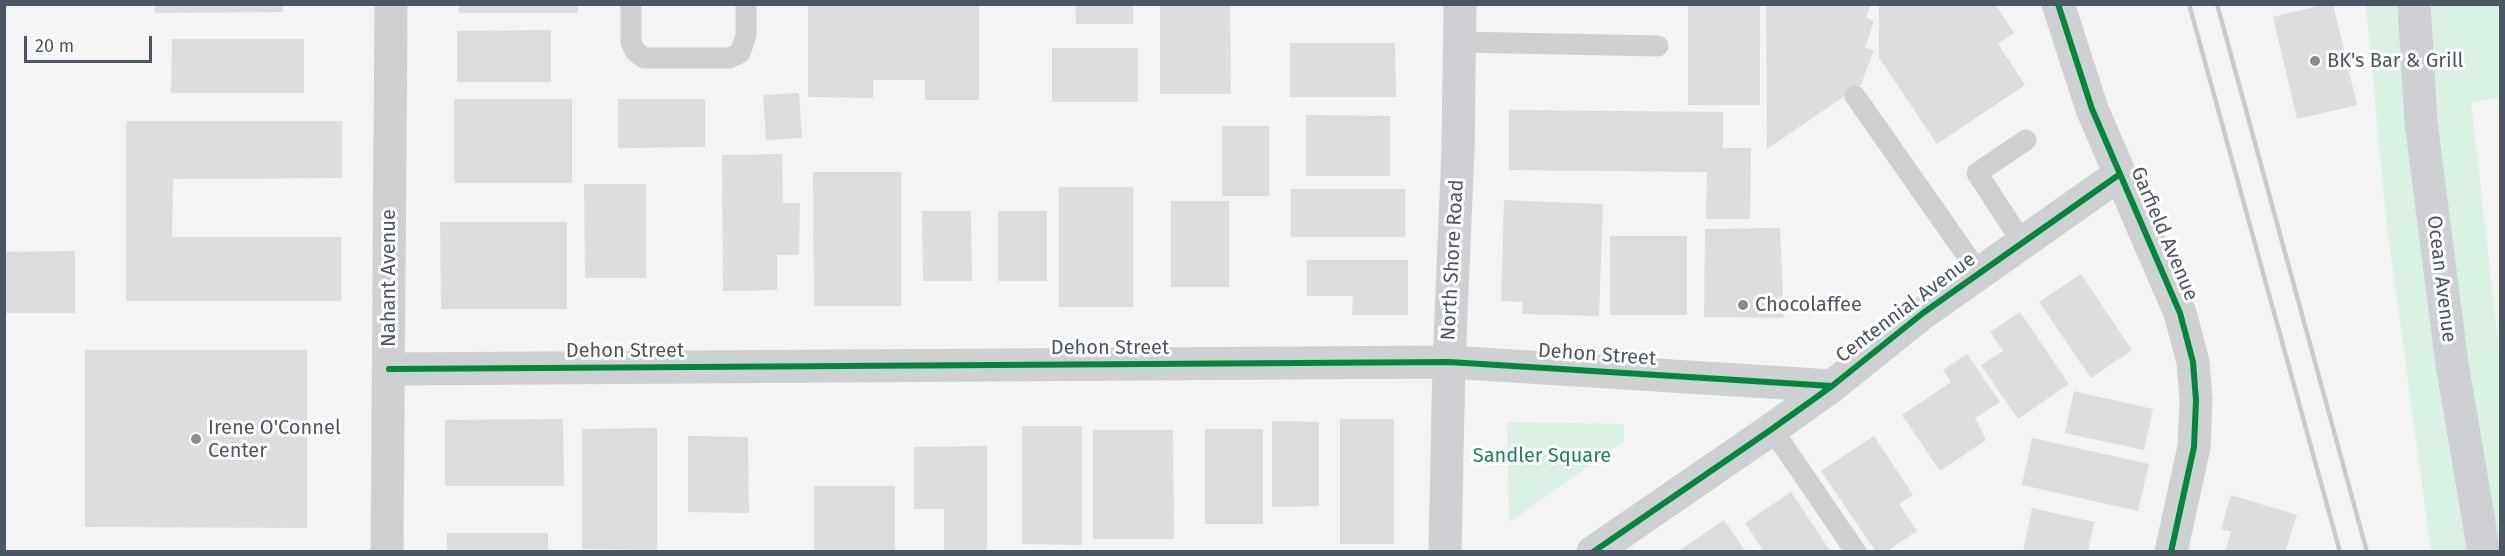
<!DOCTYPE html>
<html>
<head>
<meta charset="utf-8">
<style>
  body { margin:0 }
  #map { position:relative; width:2505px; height:556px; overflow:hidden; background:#f4f4f4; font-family:"Fira Sans",sans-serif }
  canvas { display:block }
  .frame { position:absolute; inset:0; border:6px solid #4a5661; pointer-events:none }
  .scale { position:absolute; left:24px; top:36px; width:128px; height:27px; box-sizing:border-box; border:3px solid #4a5661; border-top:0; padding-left:8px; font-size:18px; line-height:21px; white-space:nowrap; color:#4a5661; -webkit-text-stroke:4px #fff; paint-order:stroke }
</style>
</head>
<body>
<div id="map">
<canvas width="2505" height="556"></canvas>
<div class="frame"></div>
<div class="scale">20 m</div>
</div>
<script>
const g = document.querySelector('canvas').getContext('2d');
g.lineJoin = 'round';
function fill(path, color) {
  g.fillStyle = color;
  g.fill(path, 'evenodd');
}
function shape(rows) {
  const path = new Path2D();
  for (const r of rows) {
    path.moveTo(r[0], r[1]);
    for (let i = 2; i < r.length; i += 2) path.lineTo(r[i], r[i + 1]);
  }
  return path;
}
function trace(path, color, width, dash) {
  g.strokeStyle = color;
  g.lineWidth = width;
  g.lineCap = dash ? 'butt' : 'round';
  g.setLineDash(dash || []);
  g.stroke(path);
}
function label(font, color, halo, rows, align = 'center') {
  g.font = font + ' "Fira Sans",sans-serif';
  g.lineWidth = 6;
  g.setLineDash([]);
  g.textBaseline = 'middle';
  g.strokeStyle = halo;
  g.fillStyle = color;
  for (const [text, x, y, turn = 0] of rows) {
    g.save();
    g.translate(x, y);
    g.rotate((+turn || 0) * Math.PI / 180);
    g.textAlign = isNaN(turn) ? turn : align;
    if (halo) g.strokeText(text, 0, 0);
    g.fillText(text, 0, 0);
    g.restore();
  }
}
const green = shape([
  [2366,5,2500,5,2500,98,2471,102,2500,360,2500,551,2431,551,2386,218],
  [1507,422,1624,424,1624,441,1509,522]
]);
const building = shape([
  [155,4,283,4,283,12,155,13],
  [459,4,578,4,578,13,459,13],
  [808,4,979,4,979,100,925,100,925,80,873,80,873,98,808,97],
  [1075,4,1133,4,1133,24,1076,24],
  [1160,4,1230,4,1231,94,1160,94],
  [1688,4,1760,4,1760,105,1688,105],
  [1766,4,1871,4,1866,17,1874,21,1865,48,1874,50,1861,85,1767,149],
  [1879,4,1995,4,2014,33,1998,44,2025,85,1937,144,1879,58],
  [2326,4,2333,4,2357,105,2297,119,2273,17],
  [551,30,551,82,457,82,457,31],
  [172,39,304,39,304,93,171,93],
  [1290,43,1395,43,1396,97,1290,97],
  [1052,48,1138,48,1138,102,1052,102],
  [799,93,802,138,766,140,763,95],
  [454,99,572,99,572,183,454,183],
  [618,99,705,99,705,147,618,148],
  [1509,110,1723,112,1723,148,1751,148,1750,219,1706,219,1707,172,1509,170],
  [1306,115,1390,116,1390,176,1306,176],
  [126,121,342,121,342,178,173,179,172,237,341,237,341,301,126,301],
  [1222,126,1269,126,1269,196,1222,196],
  [782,154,783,203,800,203,799,255,777,255,777,290,723,291,722,155],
  [813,172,901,172,901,306,814,306],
  [584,184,646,184,646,278,585,278],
  [1059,187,1133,187,1133,307,1059,307],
  [1291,189,1405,189,1405,237,1291,237],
  [1504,200,1603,204,1599,316,1522,314,1523,302,1501,301],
  [1171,201,1229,201,1229,287,1171,287],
  [922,211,971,211,972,281,923,281],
  [998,211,1047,211,1047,281,998,281],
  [440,222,567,222,567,309,441,309],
  [1780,228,1784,318,1704,317,1705,229],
  [1610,236,1687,236,1687,315,1610,315],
  [75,251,75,313,4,313,4,252],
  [1307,260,1408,260,1408,315,1352,315,1353,296,1307,296],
  [2081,274,2132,350,2091,378,2039,302],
  [2020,312,2069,384,2018,419,1981,365,2003,351,1990,332],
  [85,350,307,350,307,528,85,527],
  [1967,354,2000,402,1975,418,1986,440,1940,471,1902,415,1951,382,1943,370],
  [2074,391,2153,409,2144,450,2065,433],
  [563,419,564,486,445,486,445,420],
  [1340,419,1394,419,1394,544,1340,544],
  [1272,421,1319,422,1319,506,1272,507],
  [1022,426,1082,426,1082,545,1022,544],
  [657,428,657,550,582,549,582,429],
  [1205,429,1263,429,1263,524,1205,524],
  [1093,430,1173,430,1174,539,1093,539],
  [688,436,748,437,749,513,688,512],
  [1874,436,1913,495,1899,504,1917,531,1886,552,1876,552,1821,471],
  [2032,438,2149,464,2138,511,2022,485],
  [987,446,987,552,944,552,944,509,914,509,914,447],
  [814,486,895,486,895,552,814,552],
  [1791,492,1831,552,1764,552,1745,523],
  [2231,495,2297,515,2285,552,2225,552,2231,532,2221,529],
  [2032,508,2094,522,2088,552,2023,552],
  [1724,520,1746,552,1677,552],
  [447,533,548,533,548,552,447,552]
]);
const lane = shape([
  [631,4,631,42,635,51,644,58,729,58,740,53,746,35,746,4],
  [1460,42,1658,46],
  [1855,96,1979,273],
  [2022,242,1977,173,2026,140],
  [1772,429,1856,552]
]);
const street = shape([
  [2120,174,2180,313,2193,362,2196,400,2194,447,2171,552],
  [389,369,1449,362,1832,386],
  [387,552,391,4]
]);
const secondary = shape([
  [2414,4,2421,122,2452,364,2484,552],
  [1445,552,1449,362,1458,150,1460,4],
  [1593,552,1772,429,1832,386,1923,313,2120,174,2092,109,2058,4]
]);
const rail = shape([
  [2189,4,2340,552],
  [2217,4,2367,552]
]);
const cycleway = shape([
  [2058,4,2092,109,2180,313,2193,362,2196,400,2194,447,2171,552],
  [389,369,1449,362,1832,386],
  [1593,552,1772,429,1832,386,1923,313,2120,174]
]);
const markers = [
  [2315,61,6,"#868d94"],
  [1743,305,6,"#868d94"],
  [196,439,6,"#868d94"]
];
const poiNames = [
  ["BK's Bar & Grill",2327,61],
  ["Chocolaffee",1755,305],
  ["Irene O'Connel",208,428],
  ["Center",208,451]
];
const streetNames = [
  ["Garfield Avenue",2164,234,67],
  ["North Shore Road",1453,260,-87],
  ["Nahant Avenue",389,278,-90],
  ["Ocean Avenue",2441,279,83],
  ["Centennial Avenue",1906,308,-37],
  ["Dehon Street",1110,348],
  ["Dehon Street",625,351],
  ["Dehon Street",1597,355,4]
];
const parkNames = [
  ["Sandler Square",1542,456]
];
fill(green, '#d9f2e3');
fill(building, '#ddddde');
trace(lane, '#ced0d2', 21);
trace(street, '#ced0d2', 33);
trace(secondary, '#ced0d4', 33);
trace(rail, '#c9cacc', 4.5);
trace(cycleway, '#00873e', 6);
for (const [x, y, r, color] of markers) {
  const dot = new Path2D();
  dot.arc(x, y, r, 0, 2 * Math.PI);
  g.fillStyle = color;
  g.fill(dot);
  trace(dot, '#fff', 2);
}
label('20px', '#4a5661', '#fff', poiNames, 'left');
label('20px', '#4a5661', '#fff', streetNames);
label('20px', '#17864f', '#fff', parkNames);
</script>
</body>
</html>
